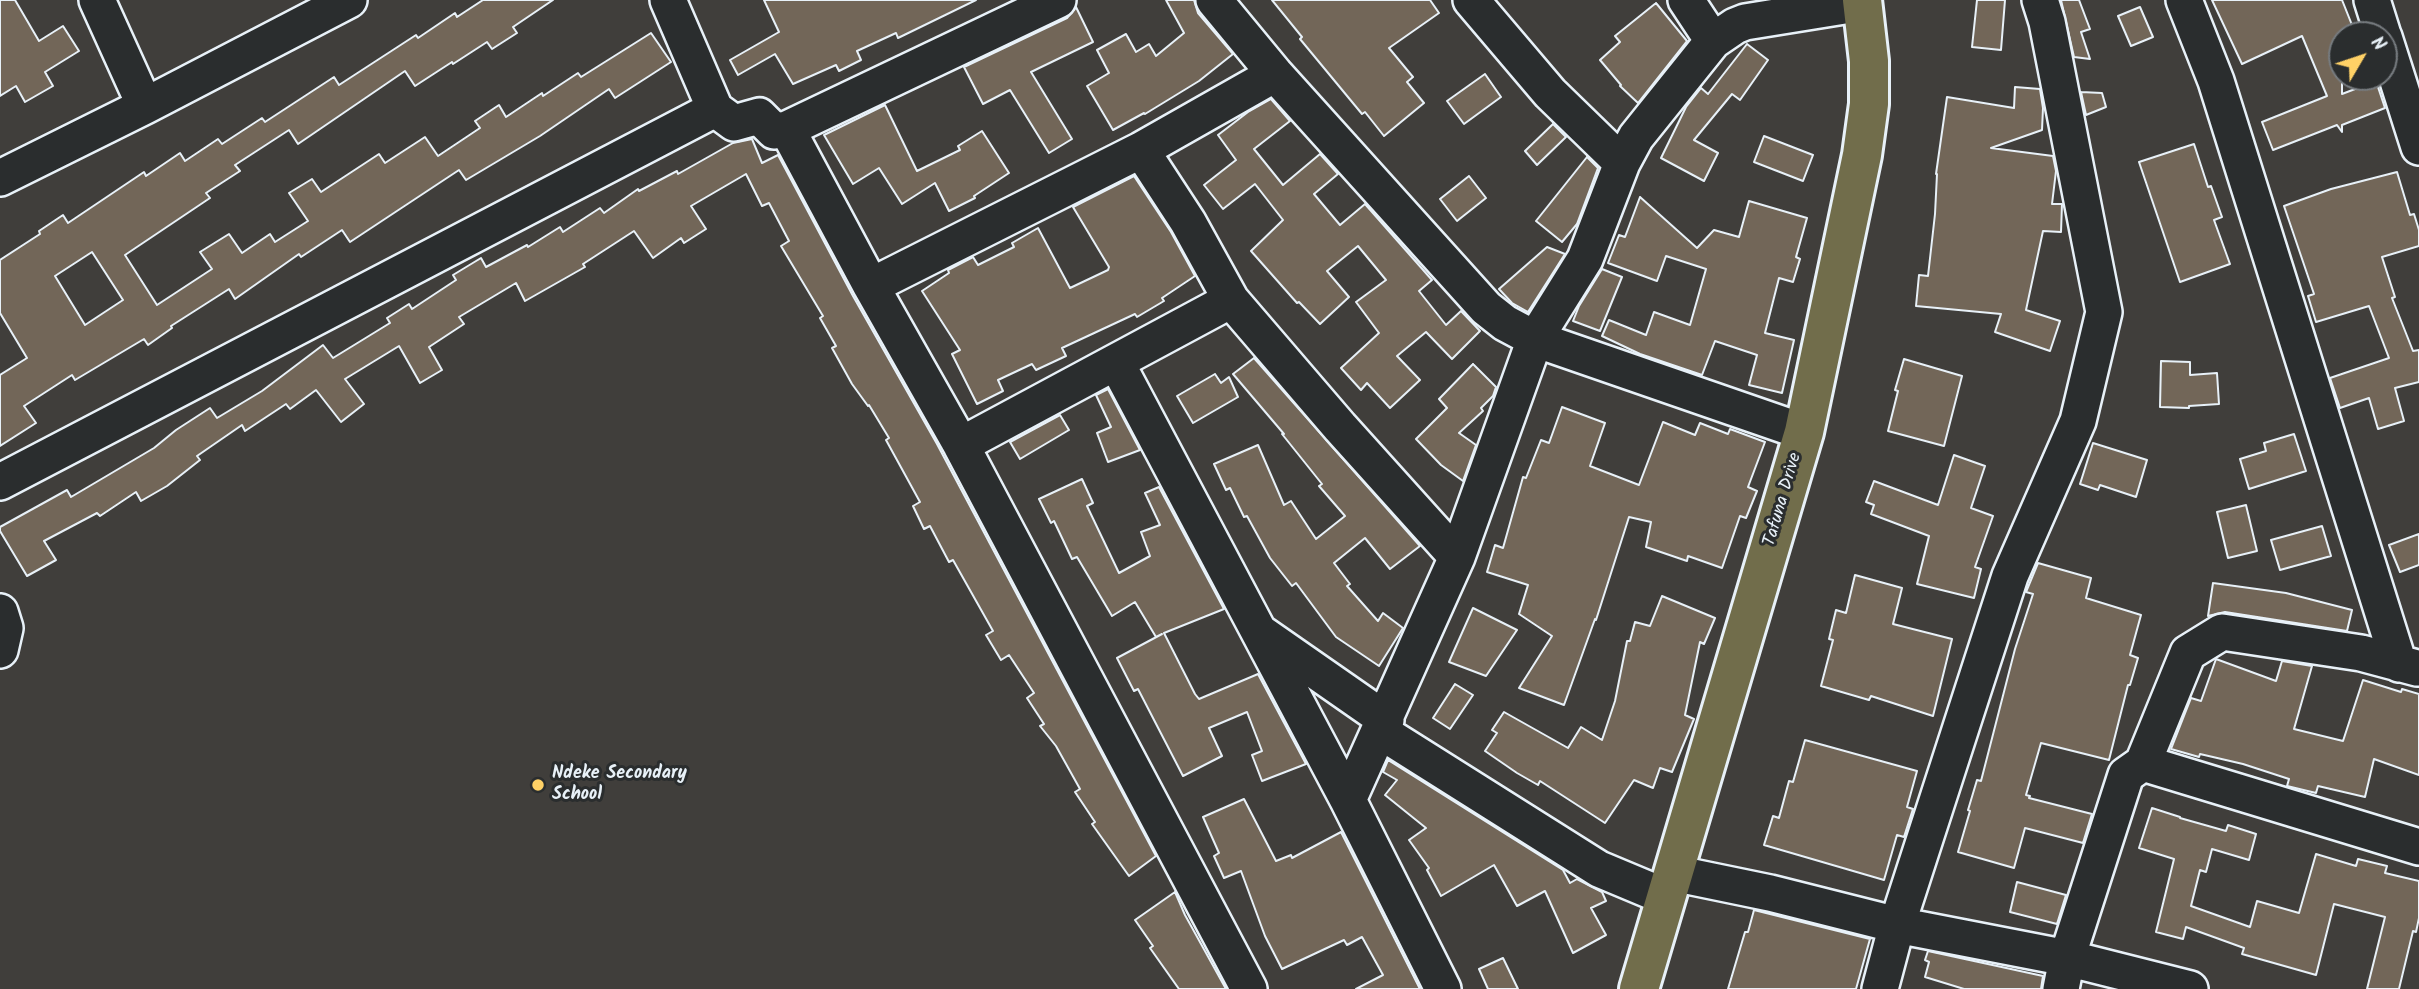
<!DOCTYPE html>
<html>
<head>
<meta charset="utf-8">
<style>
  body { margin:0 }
  #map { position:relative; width:2419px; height:989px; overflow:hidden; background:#403e3b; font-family:Kalam,sans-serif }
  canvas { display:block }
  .north { position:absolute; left:2328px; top:21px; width:70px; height:70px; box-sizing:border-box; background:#2a2d2e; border:2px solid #767b7f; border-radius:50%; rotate:51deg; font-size:19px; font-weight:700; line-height:28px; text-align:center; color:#e8f1f8 }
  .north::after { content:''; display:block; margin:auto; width:24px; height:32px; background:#ffd166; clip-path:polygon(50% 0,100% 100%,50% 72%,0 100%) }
</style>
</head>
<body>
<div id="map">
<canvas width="2419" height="989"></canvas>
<div class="north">N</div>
</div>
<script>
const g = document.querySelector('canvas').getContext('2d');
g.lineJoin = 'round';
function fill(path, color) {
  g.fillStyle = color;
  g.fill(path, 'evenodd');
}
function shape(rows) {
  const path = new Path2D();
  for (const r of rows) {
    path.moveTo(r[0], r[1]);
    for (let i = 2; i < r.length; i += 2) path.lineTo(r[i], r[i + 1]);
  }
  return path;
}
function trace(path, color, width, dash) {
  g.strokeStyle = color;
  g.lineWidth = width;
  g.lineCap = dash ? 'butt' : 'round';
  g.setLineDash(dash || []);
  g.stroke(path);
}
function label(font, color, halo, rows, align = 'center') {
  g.font = font + ' Kalam,sans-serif';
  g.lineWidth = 6;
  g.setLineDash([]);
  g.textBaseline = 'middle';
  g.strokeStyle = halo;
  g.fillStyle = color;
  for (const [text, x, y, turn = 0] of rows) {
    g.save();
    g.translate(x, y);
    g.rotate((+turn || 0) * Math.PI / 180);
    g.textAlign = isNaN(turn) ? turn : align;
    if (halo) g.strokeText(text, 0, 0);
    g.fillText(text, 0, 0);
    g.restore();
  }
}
const building = shape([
  [0,0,15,0,39,41,63,26,79,51,45,72,53,86,25,102,16,86,0,96,0,0],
  [483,0,553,0,513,27,517,33,492,49,487,42,453,64,452,62,415,86,405,71,298,144,289,130,235,165,240,171,206,193,210,198,125,255,157,305,212,269,200,252,229,234,242,253,270,234,275,242,308,221,289,193,312,179,321,192,379,154,385,163,425,137,438,156,480,128,475,121,499,105,506,117,542,93,543,96,578,73,581,77,651,33,671,62,615,98,609,89,540,136,466,180,459,170,350,242,342,230,301,257,299,254,235,299,229,289,171,326,172,328,148,345,144,339,75,380,72,375,24,406,36,423,0,446,0,375,27,358,0,313,0,260,40,234,39,231,63,215,68,223,144,172,146,176,180,153,185,161,218,139,222,144,262,118,265,122,334,77,339,85,416,35,418,38,455,13,457,17,483,0],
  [92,252,123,300,85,325,55,276,92,252],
  [764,0,976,0,898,38,896,33,857,51,861,60,839,71,836,65,793,84,775,54,738,75,730,60,779,32,764,0],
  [1166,0,1194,0,1198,13,1233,54,1199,81,1145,114,1144,113,1113,130,1087,86,1109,73,1097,50,1126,34,1136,52,1149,44,1156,56,1184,33,1166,0],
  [1272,0,1430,0,1439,13,1389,48,1413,77,1407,82,1424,103,1384,136,1365,112,1362,114,1300,39,1302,37,1272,0],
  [1977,0,2005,0,2001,50,1972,47,1977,0],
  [2061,0,2079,0,2090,29,2081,32,2090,59,2074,57,2061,0],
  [2212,0,2342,0,2356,35,2342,35,2342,94,2376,81,2385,108,2342,125,2342,132,2337,125,2273,150,2262,122,2327,96,2302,36,2242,64,2212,0],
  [1656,3,1687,41,1638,103,1620,86,1621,85,1600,60,1620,42,1615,36,1656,3],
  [1076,7,1093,42,1031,72,1072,139,1049,153,1010,90,983,104,964,67,1067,18,1076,7],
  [2140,7,2153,37,2131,46,2118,16,2140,7],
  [1747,44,1768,60,1740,100,1732,94,1694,140,1718,153,1704,181,1661,158,1686,107,1701,88,1708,94,1747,44],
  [1485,74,1501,97,1464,124,1447,101,1485,74],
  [2015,87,2040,89,2043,108,2042,130,1991,148,2053,156,2056,171,2052,204,2062,204,2061,232,2043,231,2026,310,2060,321,2050,351,1995,332,2001,314,1916,306,1919,275,1928,276,1935,214,1937,174,1936,174,1947,97,2014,108,2015,87],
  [2081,92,2102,93,2106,107,2086,115,2081,92],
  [1271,99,1290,121,1254,149,1283,185,1320,154,1338,174,1314,194,1340,225,1365,204,1432,280,1419,291,1446,325,1461,311,1480,331,1452,359,1426,332,1397,356,1420,380,1390,408,1367,383,1361,390,1341,368,1379,333,1356,302,1386,280,1358,246,1327,271,1349,297,1320,324,1299,302,1297,303,1251,251,1283,220,1255,184,1223,209,1204,185,1236,160,1218,135,1248,112,1271,99],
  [885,105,917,171,960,150,958,146,982,131,1009,173,974,196,975,198,949,211,935,183,902,204,879,168,853,184,824,135,885,105],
  [1553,124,1566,137,1537,165,1525,151,1553,124],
  [1764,136,1813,155,1803,181,1754,162,1764,136],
  [752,139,762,163,778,155,853,296,937,444,1156,856,1129,876,1092,824,1095,822,1075,792,1080,789,1056,746,1040,726,1044,724,1027,698,1034,693,1009,655,1001,660,986,635,993,631,953,560,949,562,930,526,924,529,913,506,920,502,886,440,889,438,869,405,868,406,852,384,832,348,836,346,820,318,823,316,781,246,789,241,769,203,762,206,746,174,691,206,706,229,684,243,681,238,653,258,634,231,583,264,585,267,525,301,516,283,459,317,464,324,429,347,442,370,420,383,399,346,345,379,364,404,341,422,316,390,290,409,286,404,245,431,242,425,197,456,200,460,167,486,141,501,136,492,100,516,97,513,44,541,56,560,27,576,0,531,0,527,67,490,71,497,154,448,176,430,210,408,217,418,262,391,323,345,333,358,390,323,387,318,409,304,412,309,456,280,453,275,481,258,486,267,527,245,528,247,560,227,563,232,600,208,604,213,638,189,639,191,677,171,678,174,733,143,752,139],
  [2194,144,2208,187,2211,186,2222,217,2214,220,2230,264,2180,282,2139,162,2194,144],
  [1587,157,1598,168,1577,224,1562,242,1536,221,1587,157],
  [2397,172,2410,215,2414,214,2419,230,2419,246,2382,257,2395,297,2392,298,2413,351,2419,350,2419,382,2395,388,2404,421,2378,429,2369,398,2340,408,2330,378,2389,358,2369,306,2316,322,2308,296,2314,294,2284,206,2331,189,2397,172],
  [1134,176,1171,232,1195,276,1162,298,1164,301,1137,317,1135,314,1062,348,1066,356,1036,370,1032,364,998,380,1003,391,977,404,952,354,960,350,922,291,949,273,948,270,973,257,978,265,1014,247,1012,243,1038,228,1070,288,1108,270,1109,267,1073,207,1134,176],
  [1469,176,1486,198,1457,221,1440,199,1469,176],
  [1640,197,1697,248,1714,230,1739,237,1749,201,1807,218,1796,257,1800,259,1793,282,1779,278,1765,333,1794,340,1782,393,1749,385,1757,355,1715,341,1702,375,1640,354,1602,336,1609,320,1646,335,1654,312,1690,325,1706,269,1666,256,1657,281,1608,263,1619,235,1625,237,1640,197],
  [1547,247,1565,254,1528,312,1512,303,1499,289,1547,247],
  [1602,269,1622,277,1600,331,1573,321,1579,306,1602,269],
  [1254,358,1420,546,1390,569,1365,538,1334,563,1350,584,1347,586,1378,621,1383,613,1403,628,1379,666,1336,637,1296,583,1292,586,1270,558,1247,516,1244,517,1230,488,1226,490,1214,464,1258,445,1284,505,1291,501,1316,539,1345,516,1319,486,1322,484,1282,434,1284,434,1233,374,1254,358],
  [1904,359,1962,376,1944,446,1888,431,1898,391,1895,390,1904,359],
  [2161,361,2190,362,2190,375,2217,373,2219,404,2189,406,2189,408,2160,407,2161,361],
  [1473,364,1496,387,1493,396,1481,408,1483,411,1459,433,1476,445,1463,481,1441,465,1416,439,1447,408,1439,399,1473,364],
  [1215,374,1221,383,1229,377,1238,397,1193,423,1177,396,1215,374],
  [1108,389,1140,450,1108,462,1097,433,1111,427,1096,395,1108,389],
  [1562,407,1605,423,1590,466,1639,485,1663,422,1695,435,1700,423,1728,434,1730,429,1765,442,1748,487,1757,491,1746,518,1740,516,1722,568,1688,556,1687,561,1646,547,1651,522,1629,517,1596,620,1595,619,1564,705,1519,688,1552,636,1519,614,1528,585,1487,572,1495,545,1503,548,1523,477,1526,478,1541,440,1549,443,1562,407],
  [1060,415,1069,430,1020,459,1010,442,1060,415],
  [2294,434,2306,471,2249,489,2240,459,2266,451,2264,443,2294,434],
  [2093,443,2147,460,2136,497,2100,485,2098,490,2080,484,2093,443],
  [1954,455,1985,466,1971,508,1993,516,1975,567,1981,569,1974,598,1917,584,1929,536,1871,514,1874,505,1866,502,1874,481,1938,505,1954,455],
  [1082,479,1093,503,1087,506,1119,573,1150,556,1141,532,1160,525,1145,493,1159,487,1224,609,1164,633,1195,694,1199,699,1258,674,1306,764,1262,781,1252,755,1262,751,1247,712,1209,728,1222,756,1183,776,1138,689,1134,691,1117,658,1162,634,1156,637,1135,602,1112,616,1077,557,1072,559,1054,521,1051,523,1039,499,1082,479],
  [2246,505,2257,551,2228,558,2217,512,2246,505],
  [2322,526,2331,556,2280,570,2271,540,2322,526],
  [2419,534,2419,565,2400,572,2389,545,2419,534],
  [2038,563,2091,578,2086,598,2141,615,2130,655,2138,658,2130,685,2128,685,2109,760,2041,743,2026,795,2030,796,2029,798,2092,814,2083,843,2025,828,2014,868,1958,852,1970,811,1968,810,1977,780,1981,781,2015,649,2033,594,2026,592,2038,563],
  [1855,575,1902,588,1893,624,1952,639,1933,716,1871,696,1869,700,1821,686,1833,640,1829,639,1836,610,1846,613,1855,575],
  [2213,583,2286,593,2352,610,2347,631,2225,612,2208,616,2213,583],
  [1662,596,1715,618,1704,644,1700,642,1685,715,1694,719,1672,772,1660,768,1653,788,1634,780,1605,823,1540,781,1538,785,1517,773,1485,751,1497,733,1492,730,1504,712,1568,748,1581,727,1602,740,1615,701,1627,641,1630,641,1635,622,1650,626,1662,596],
  [1473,608,1517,630,1486,676,1449,662,1473,608],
  [2216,659,2276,681,2282,661,2312,666,2294,729,2343,741,2363,680,2401,692,2402,689,2419,694,2419,775,2374,759,2365,797,2318,786,2316,793,2287,786,2289,779,2243,764,2200,754,2199,757,2171,749,2191,698,2201,701,2216,659],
  [1455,684,1473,695,1450,729,1433,718,1455,684],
  [1805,740,1917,771,1907,807,1913,809,1904,837,1897,835,1884,880,1764,845,1773,816,1779,818,1789,781,1793,782,1805,740],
  [1388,760,1563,870,1570,883,1577,879,1602,892,1606,901,1591,908,1606,935,1573,953,1545,891,1517,906,1494,865,1441,896,1427,870,1429,868,1409,840,1426,828,1385,795,1397,780,1383,772,1388,760],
  [1244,799,1276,861,1291,855,1292,858,1341,832,1420,989,1356,989,1383,975,1362,937,1347,945,1344,940,1282,969,1265,936,1241,871,1224,878,1214,856,1219,853,1203,817,1244,799],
  [2152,808,2180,817,2180,818,2226,831,2228,825,2256,834,2249,860,2212,849,2206,872,2200,870,2191,906,2250,927,2257,901,2299,913,2316,854,2356,866,2358,859,2387,866,2385,873,2419,881,2419,918,2416,932,2413,931,2399,989,2367,989,2385,917,2334,904,2316,975,2242,954,2244,948,2186,927,2183,939,2156,932,2174,859,2139,848,2152,808],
  [2017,882,2066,895,2057,924,2010,912,2017,882],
  [1175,892,1185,915,1226,989,1179,989,1150,948,1153,946,1135,920,1175,892],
  [1754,910,1870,939,1856,989,1728,989,1745,932,1748,932,1754,910],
  [1928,951,2043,976,2041,989,1964,989,1925,977,1929,962,1925,960,1928,951],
  [1503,958,1518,989,1488,989,1479,969,1503,958]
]);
const minor = shape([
  [97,0,145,106],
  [1214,0,1275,74,1486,308,1505,323,1535,339,1804,432],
  [1471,0,1550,93,1622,163],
  [1686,0,1713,41],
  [2184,0,2216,81,2399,664],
  [2372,0,2383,35],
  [2384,37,2419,147],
  [715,109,734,123,759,116,774,131,787,129,871,286,961,445,1249,989],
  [787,129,1058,0],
  [1141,150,1188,222,1231,300,1340,427,1457,557],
  [0,178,145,106,349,0],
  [871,286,1141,150,1275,74],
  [1116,362,1348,800,1443,989],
  [961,445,1231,300],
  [0,482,715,109,668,0],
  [0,612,5,628,0,650],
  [1261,633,1386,720],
  [1380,731,1599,869,1666,897],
  [2143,763,2188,653,2222,632,2361,653,2417,668],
  [1348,800,1457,557,1535,339,1585,259,1622,163,1636,137,1713,41,1735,26,1745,22,1863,3],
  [1673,873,1770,893,1897,925,2067,958,2190,989],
  [1880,989,1897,925,2010,576,2078,421,2104,312,2047,22,2040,0],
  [2061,989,2067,958,2126,775,2143,763,2419,847]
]);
const major = shape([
  [1639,989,1804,432,1862,155,1869,104,1869,61,1862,0]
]);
const markers = [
  [538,785,7,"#ffd166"]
];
const streetNames = [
  ["Tafuna Drive",1784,500,-74]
];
const poiNames = [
  ["Ndeke Secondary",552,775],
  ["School",552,796]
];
fill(building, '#726658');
trace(building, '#e8f1f8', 2);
trace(minor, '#e8f1f8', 40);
trace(major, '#e8f1f8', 44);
trace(minor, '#2a2d2e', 35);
trace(major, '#716d4b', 38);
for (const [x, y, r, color] of markers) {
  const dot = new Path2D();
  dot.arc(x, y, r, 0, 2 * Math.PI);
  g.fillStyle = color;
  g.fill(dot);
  trace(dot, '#2a2d2e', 2.5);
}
label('18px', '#e8f1f8', '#2a2d2e', streetNames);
label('bold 18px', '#e8f1f8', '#2a2d2e', poiNames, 'left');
</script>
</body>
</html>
